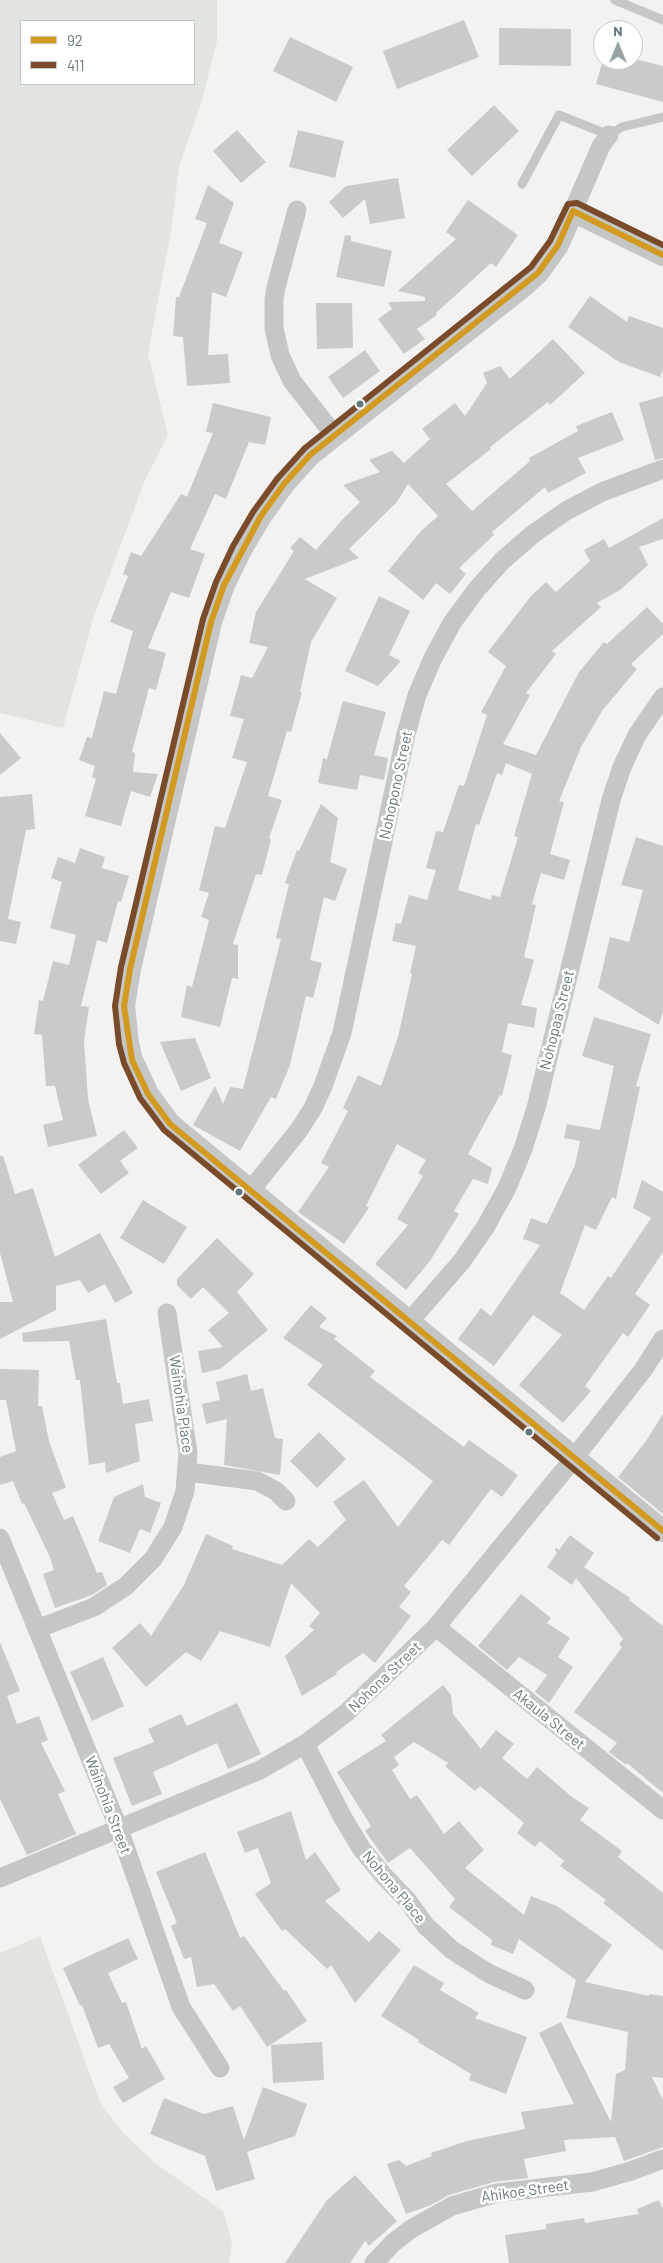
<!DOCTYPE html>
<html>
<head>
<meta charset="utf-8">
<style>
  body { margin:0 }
  #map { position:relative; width:663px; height:2263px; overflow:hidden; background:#f3f2f1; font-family:Barlow,sans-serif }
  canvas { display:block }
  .legend { position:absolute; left:20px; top:20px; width:175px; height:65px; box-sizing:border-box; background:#fff; border:1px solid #c1c9cc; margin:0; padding:6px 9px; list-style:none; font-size:15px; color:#65787f }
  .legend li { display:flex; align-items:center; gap:10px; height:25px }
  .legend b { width:25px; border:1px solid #c1c9cc }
  .north { position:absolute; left:593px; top:20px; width:50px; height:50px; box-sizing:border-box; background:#fff; border:1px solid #c1c9cc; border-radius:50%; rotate:0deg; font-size:14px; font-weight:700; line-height:20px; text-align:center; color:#65787f }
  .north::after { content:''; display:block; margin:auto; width:18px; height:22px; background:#97a3a7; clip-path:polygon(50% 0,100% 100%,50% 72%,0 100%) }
</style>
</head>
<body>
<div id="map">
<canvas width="663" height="2263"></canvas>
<ul class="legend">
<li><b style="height:6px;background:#d29a20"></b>92</li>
<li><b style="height:6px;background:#7a4b2a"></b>411</li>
</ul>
<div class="north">N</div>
</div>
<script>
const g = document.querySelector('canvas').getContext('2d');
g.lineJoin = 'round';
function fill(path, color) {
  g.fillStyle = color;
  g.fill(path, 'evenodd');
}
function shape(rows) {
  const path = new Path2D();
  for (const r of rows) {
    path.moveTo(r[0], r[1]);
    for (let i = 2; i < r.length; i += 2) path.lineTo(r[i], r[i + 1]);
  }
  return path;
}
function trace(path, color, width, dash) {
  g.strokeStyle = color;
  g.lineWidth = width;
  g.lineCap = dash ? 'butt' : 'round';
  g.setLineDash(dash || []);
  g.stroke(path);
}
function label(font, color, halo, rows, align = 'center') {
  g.font = font + ' Barlow,sans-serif';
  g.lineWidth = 5;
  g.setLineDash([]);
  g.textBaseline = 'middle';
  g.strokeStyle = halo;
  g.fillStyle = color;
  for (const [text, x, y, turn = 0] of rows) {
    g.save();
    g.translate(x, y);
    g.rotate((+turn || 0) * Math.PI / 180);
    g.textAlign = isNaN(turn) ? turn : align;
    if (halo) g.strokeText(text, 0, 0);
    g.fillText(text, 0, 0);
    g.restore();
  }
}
const green = shape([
  [0,0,217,0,217,41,201,104,179,166,172,226,148,354,168,435,145,480,93,619,63,728,0,713],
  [21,21,194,21,194,84,21,84],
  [40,1936,100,2102,123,2133,155,2163,223,2211,232,2242,229,2263,0,2263,0,1953]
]);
const building = shape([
  [464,20,479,57,397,89,383,51],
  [499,28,571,29,571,66,499,65],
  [290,37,353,67,336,102,273,71],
  [603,60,639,60,663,66,663,102,596,84],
  [494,105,519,131,472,176,447,150],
  [237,130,266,162,241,183,213,151],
  [298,130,344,141,335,178,289,167],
  [398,178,405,218,370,224,365,199,343,218,329,202,346,186],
  [208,185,234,203,219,243,243,252,226,297,212,292,208,355,228,354,230,383,187,386,183,337,173,336,176,297,179,297,207,223,195,219],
  [468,200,518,235,496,267,491,263,436,313,437,315,417,329,425,339,404,354,378,319,392,309,388,302,425,301,425,297,398,291,456,239,446,232],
  [345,235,351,236,351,241,392,251,384,287,336,277],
  [590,296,627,322,629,316,663,328,663,369,660,377,619,362,568,327],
  [316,303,352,303,353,348,317,349],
  [553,339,585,373,550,405,548,402,490,447,491,449,446,484,472,511,530,461,529,458,578,431,576,426,612,412,624,440,578,458,586,473,548,493,545,487,492,532,494,535,459,568,466,574,450,594,436,583,423,600,388,571,421,531,438,516,408,484,397,502,349,549,359,558,305,579,337,598,311,642,300,692,302,692,291,732,287,731,268,796,282,800,269,838,271,839,262,875,256,874,233,944,238,945,238,979,232,978,220,1027,181,1017,187,985,192,987,209,920,201,917,209,893,199,890,215,826,225,828,247,762,232,758,244,719,230,716,241,675,252,678,268,647,249,643,256,612,294,551,290,548,300,537,316,550,341,521,360,502,343,485,380,472,369,460,392,451,404,463,430,439,422,429,455,403,465,416,487,383,483,373,500,366,510,379],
  [365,350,380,371,343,398,328,377],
  [663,396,663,458,655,460,639,403],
  [213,403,271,417,265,445,249,442,226,499,215,494,190,549,205,554,189,598,171,592,148,648,166,653,156,690,149,688,132,752,135,753,133,772,158,774,150,797,131,791,121,826,85,816,96,779,92,777,95,766,79,760,87,737,92,738,104,691,116,694,133,631,110,622,128,576,123,574,131,552,141,556,181,494,187,497,213,433,206,432],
  [663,518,663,539,639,547,648,565,620,590,597,603,601,607,552,651,556,654,526,693,530,695,503,744,536,755,579,672,604,642,607,644,647,607,663,624,663,634,631,664,637,669,602,711,581,747,559,801,564,802,550,854,570,860,564,880,541,873,532,904,536,905,524,957,534,960,521,1005,537,1008,534,1028,508,1023,502,1052,512,1055,502,1096,500,1095,468,1154,492,1168,488,1184,473,1179,454,1211,459,1214,430,1261,406,1290,375,1264,408,1225,397,1219,423,1176,418,1173,426,1160,397,1144,366,1206,369,1208,344,1244,298,1212,329,1167,321,1163,348,1111,343,1108,358,1075,381,1086,398,1037,412,974,410,973,416,946,392,941,396,923,401,924,409,895,427,900,436,870,426,868,436,831,443,832,459,785,464,786,487,715,481,712,506,666,488,652,531,596,546,582,556,592,590,561,584,550,604,539,609,548],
  [506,763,532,774,514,836,518,837,500,897,492,895,491,900,458,890,476,824,479,825,497,773,502,775],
  [379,596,410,611,389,655,401,661,378,686,345,671],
  [343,701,386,712,374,755,388,758,384,780,360,775,357,790,318,783,323,758,327,759],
  [0,733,21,758,0,775],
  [32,794,35,829,26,830,8,919,21,922,16,944,0,941,0,797],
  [321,804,338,818,330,862,347,869,335,901,324,897,310,960,322,963,313,998,306,996,290,1065,276,1099,271,1097,240,1151,193,1125,215,1086,223,1104,230,1087,243,1089,281,939,276,938,289,884,285,883,297,850,299,851],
  [636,837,663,846,663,1011,659,1025,598,988,610,937,629,942,643,890,621,885],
  [80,848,105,857,102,868,129,876,121,902,118,901,107,943,97,940,81,1006,89,1007,84,1041,88,1099,97,1136,48,1147,43,1125,63,1120,55,1086,46,1086,42,1035,34,1034,39,1000,43,1001,53,961,69,965,76,935,50,928,62,882,51,878,58,857,75,863],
  [594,1017,651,1034,636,1086,640,1087,616,1199,612,1197,596,1230,585,1225,560,1293,584,1310,608,1276,611,1278,651,1218,633,1208,642,1180,663,1192,663,1252,635,1294,650,1305,628,1337,623,1333,585,1386,591,1391,563,1423,519,1385,562,1335,533,1315,494,1366,458,1339,481,1308,491,1316,540,1245,523,1239,531,1218,547,1224,575,1165,580,1141,564,1138,567,1124,600,1130,614,1066,582,1056],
  [195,1038,211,1078,181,1091,160,1042],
  [124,1130,138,1148,120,1161,129,1173,101,1194,78,1165],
  [0,1156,3,1156,15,1194,33,1188,55,1257,100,1233,133,1293,115,1303,105,1284,88,1293,80,1280,56,1286,56,1310,0,1339,0,1302,13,1302,0,1253],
  [143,1200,187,1227,164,1264,120,1238],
  [217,1238,254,1274,237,1292,268,1330,220,1369,202,1373,198,1351,223,1347,208,1330,229,1313,203,1287,191,1299,177,1285,177,1279],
  [311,1305,327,1318,319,1327,337,1336,334,1339,375,1371,370,1377,464,1447,469,1440,518,1475,502,1497,491,1489,449,1545,442,1540,404,1586,411,1592,399,1607,411,1616,375,1663,363,1653,336,1672,337,1674,302,1696,285,1656,314,1630,309,1626,320,1613,291,1583,270,1647,220,1631,201,1661,186,1652,146,1687,112,1648,140,1623,151,1636,184,1585,206,1534,233,1546,232,1549,282,1565,309,1539,318,1547,346,1520,333,1502,364,1480,398,1527,433,1481,307,1385,323,1365,283,1338],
  [106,1319,117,1383,120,1383,123,1404,149,1399,153,1421,135,1424,140,1461,106,1473,105,1462,89,1465,80,1380,76,1380,69,1341,23,1342,22,1333],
  [0,1369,39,1370,38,1406,42,1406,49,1441,66,1488,52,1493,64,1520,73,1516,97,1573,102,1572,107,1585,92,1595,55,1608,43,1574,54,1570,49,1555,24,1503,22,1504,13,1481,0,1485,0,1457,16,1451,6,1400,0,1400],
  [247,1374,251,1391,263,1388,275,1438,283,1439,280,1475,224,1465,227,1419,206,1424,202,1404,220,1400,216,1382],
  [663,1414,663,1514,618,1477,646,1441],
  [319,1432,346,1459,317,1488,290,1461],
  [143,1484,145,1497,161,1503,150,1533,140,1529,130,1553,98,1541,114,1497],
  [570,1535,594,1553,584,1567,630,1598,629,1600,663,1626,663,1793,627,1763,626,1765,609,1752,617,1743,574,1712,622,1647,619,1644,623,1639,576,1578,572,1585,547,1567,557,1553,555,1550,556,1548,559,1550],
  [521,1594,551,1618,547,1623,570,1638,558,1657,573,1667,549,1703,535,1692,547,1675,519,1657,507,1670,478,1646],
  [0,1642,20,1691,7,1696,17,1724,39,1716,48,1740,41,1743,65,1791,58,1794,76,1834,27,1855,0,1799],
  [103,1657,124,1706,92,1721,70,1672],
  [443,1685,451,1695,453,1714,481,1749,496,1730,514,1744,502,1758,527,1779,537,1767,572,1797,589,1808,580,1820,622,1851,618,1857,663,1893,663,1951,603,1903,606,1900,560,1866,564,1861,540,1841,535,1847,517,1833,524,1823,480,1786,475,1791,445,1766,448,1763,414,1742,394,1757,399,1765,392,1770,410,1799,417,1795,444,1834,459,1821,484,1850,465,1868,524,1915,531,1896,557,1906,612,1945,585,1982,649,1996,649,1994,663,1996,663,2078,652,2077,663,2100,663,2147,624,2161,615,2137,564,2140,566,2151,524,2159,528,2178,494,2182,449,2195,431,2205,406,2214,387,2164,399,2160,406,2166,432,2156,431,2153,467,2141,525,2129,521,2112,574,2104,539,2033,561,2022,611,2122,616,2074,625,2070,628,2032,566,2018,576,1980,519,1939,513,1954,491,1945,492,1940,449,1907,455,1899,410,1848,388,1863,365,1831,371,1826,337,1772,386,1741,381,1735],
  [237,1703,261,1754,228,1769,217,1743,153,1772,162,1794,132,1806,113,1758,154,1742,148,1729,181,1714,187,1726],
  [291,1811,306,1860,315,1852,341,1890,325,1901,369,1942,379,1931,401,1950,355,2003,331,1965,327,1969,285,1929,282,1931,255,1894,271,1883,258,1848,245,1853,237,1832],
  [205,1852,240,1938,244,1936,284,1991,286,1990,307,2021,267,2047,240,2006,233,2011,214,1984,197,1987,191,1957,184,1959,171,1926,177,1923,156,1872],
  [128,1938,138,1959,108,1973,122,2003,126,2002,142,2049,146,2046,165,2079,123,2103,113,2087,129,2078,109,2044,98,2048,82,2005,80,2006,63,1968],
  [414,1965,444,1983,440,1990,479,2013,475,2018,527,2037,506,2094,469,2080,471,2074,418,2042,419,2040,381,2016],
  [322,2042,324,2080,273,2083,271,2045],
  [263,2087,307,2104,295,2136,247,2152,255,2179,216,2191,205,2156,150,2134,164,2098,204,2114,233,2106,244,2140],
  [355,2175,397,2221,369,2246,365,2241,350,2263,285,2263,327,2200],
  [659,2200,663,2209,663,2263,509,2263,505,2235,546,2229,546,2224,584,2218,585,2223,639,2214,637,2209]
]);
const service = shape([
  [615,0,663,20],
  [522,184,559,115,609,135,622,127,663,117]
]);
const minor = shape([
  [297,210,276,287,274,300,274,328,280,355,292,381,335,436],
  [573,211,601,146,609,135],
  [250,1191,299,1130,313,1108,323,1086,342,1033,406,734,417,695,433,658,452,623,476,590,503,560,533,534,566,511,602,492,663,469],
  [409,1322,462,1261,486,1226,507,1188,523,1149,536,1108,611,800,622,767,637,735,663,697],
  [188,1472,257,1481,276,1491,286,1501],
  [0,1538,119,1829,181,2007,220,2068],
  [436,1627,663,1810],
  [37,1629,94,1607,126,1586,153,1559,173,1527,185,1491,188,1453,167,1313],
  [305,1744,343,1818,361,1848,383,1875,407,1900,426,1926,452,1950,488,1973,525,1990],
  [0,1878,260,1770,305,1744,346,1713,436,1627,574,1458,643,1370,663,1339],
  [374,2263,393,2243,411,2229,452,2206,497,2193,592,2182,631,2171,663,2159]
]);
const tertiary = shape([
  [663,255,573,211,558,245,538,273,525,285,310,455,284,484,261,516,241,550,224,585,211,622,130,969,124,1006,128,1043,132,1060,148,1094,170,1124,663,1531]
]);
const bus1 = shape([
  [663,255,573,211,558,245,538,273,310,455,284,484,261,516,224,585,211,622,130,969,124,1006,132,1060,148,1094,170,1124,663,1531]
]);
const bus2 = shape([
  [657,1538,164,1130,140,1098,124,1063,119,1044,115,1006,121,967,203,619,216,582,233,546,253,512,277,479,305,448,531,267,550,241,568,204,577,203,663,245]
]);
const markers = [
  [360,404,4.5,"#65787f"],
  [239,1192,4.5,"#65787f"],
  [529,1432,4.5,"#65787f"]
];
const streetNames = [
  ["Nohopono Street",396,785,-78],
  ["Nohopaa Street",557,1020,-76],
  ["Wainohia Place",181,1404,82],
  ["Nohona Street",385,1677,-44],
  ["Akaula Street",549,1719,39],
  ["Wainohia Street",108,1805,69],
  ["Nohona Place",394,1887,50],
  ["Ahikoe Street",525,2191,-8]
];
fill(green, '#e2e4df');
fill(building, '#c9caca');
trace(service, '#c5c7c7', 9);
trace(minor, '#c5c7c7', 19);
trace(tertiary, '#c5c7c7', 22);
trace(bus1, '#d29a20', 6);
trace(bus2, '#7a4b2a', 6);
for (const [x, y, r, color] of markers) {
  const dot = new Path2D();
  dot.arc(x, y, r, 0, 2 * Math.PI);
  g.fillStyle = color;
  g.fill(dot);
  trace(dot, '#fff', 2);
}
label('15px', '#65787f', '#fff', streetNames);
</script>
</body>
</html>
